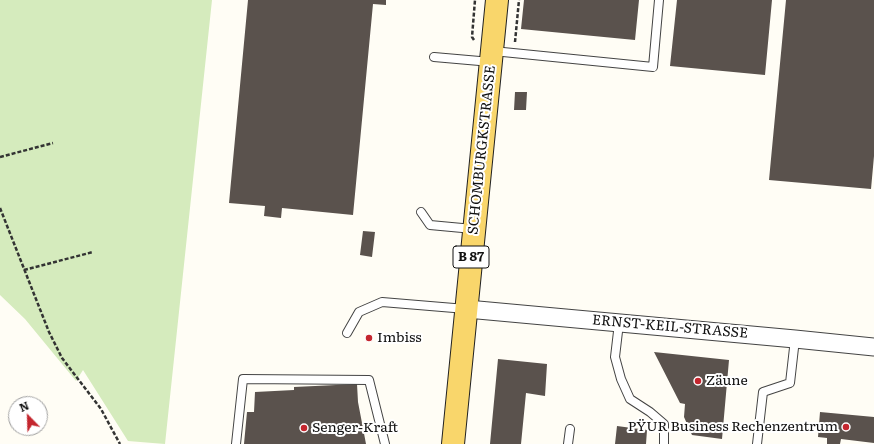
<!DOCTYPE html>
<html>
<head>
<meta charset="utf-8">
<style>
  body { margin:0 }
  #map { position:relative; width:874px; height:444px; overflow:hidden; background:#fffdf5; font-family:Literata,serif }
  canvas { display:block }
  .north { position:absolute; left:8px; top:396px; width:40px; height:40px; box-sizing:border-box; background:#fff; border:1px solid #a0a0a0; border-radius:50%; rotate:337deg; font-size:11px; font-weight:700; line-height:16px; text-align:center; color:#111 }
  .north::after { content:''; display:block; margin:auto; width:14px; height:18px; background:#c4262e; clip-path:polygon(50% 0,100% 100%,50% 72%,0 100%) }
</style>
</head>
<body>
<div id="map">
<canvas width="874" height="444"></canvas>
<div class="north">N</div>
</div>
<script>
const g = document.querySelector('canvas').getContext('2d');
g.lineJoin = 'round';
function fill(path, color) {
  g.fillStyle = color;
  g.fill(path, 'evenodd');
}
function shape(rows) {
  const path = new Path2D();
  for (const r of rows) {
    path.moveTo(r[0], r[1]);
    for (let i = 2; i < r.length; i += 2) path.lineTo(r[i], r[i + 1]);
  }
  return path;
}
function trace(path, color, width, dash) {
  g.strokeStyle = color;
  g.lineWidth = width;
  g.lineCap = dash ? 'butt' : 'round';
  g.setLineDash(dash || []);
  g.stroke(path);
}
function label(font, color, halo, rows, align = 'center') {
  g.font = font + ' Literata,serif';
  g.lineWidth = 4;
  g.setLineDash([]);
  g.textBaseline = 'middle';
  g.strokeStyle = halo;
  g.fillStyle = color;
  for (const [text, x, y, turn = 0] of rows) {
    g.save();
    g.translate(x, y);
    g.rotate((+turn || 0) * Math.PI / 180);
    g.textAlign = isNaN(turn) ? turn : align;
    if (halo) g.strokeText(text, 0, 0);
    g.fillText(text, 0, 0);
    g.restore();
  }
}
const green = shape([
  [0,0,212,0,165,444,128,441,83,370,76,381,25,319,0,295]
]);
const building = shape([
  [248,0,386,0,386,5,373,4,353,215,282,208,281,218,264,216,265,206,229,203],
  [524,0,639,0,635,40,521,29],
  [677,0,772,0,765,75,670,66],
  [786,0,874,0,874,156,871,189,769,180],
  [515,92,527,92,526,110,514,110],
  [363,231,375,232,372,257,360,255],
  [654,352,729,360,722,439,692,435,684,417,685,404,680,403],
  [498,359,547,364,545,396,526,393,521,444,490,444],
  [357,384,358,402,366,444,244,444,247,412,254,412,255,392,294,390,294,387],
  [820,412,874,417,874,443,841,439,840,444,827,444,827,438,818,437],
  [617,426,647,430,646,444,615,444]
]);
const path = shape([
  [474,40,472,37,475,0],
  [515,42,519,0],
  [0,157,53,143],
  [0,208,49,332,62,358,101,409,120,444],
  [24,270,93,252]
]);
const lane = shape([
  [493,51,653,67,659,0],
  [434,57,491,62],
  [421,212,430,225,473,229],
  [619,323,615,357,621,379,630,399,650,412,664,424,664,444],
  [347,333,359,312,382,302,466,309],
  [236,444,243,379,369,380,385,444],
  [568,444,570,429],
  [757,444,763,392,790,383,795,339]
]);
const street = shape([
  [467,309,795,339,874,347]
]);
const primary = shape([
  [453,444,497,0]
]);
const markers = [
  [369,338,4,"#c4262e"],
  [698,381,4,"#c4262e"],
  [846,427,4,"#c4262e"],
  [304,428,4,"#c4262e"]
];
const shields = [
  [471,257,36]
];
const shieldNames = [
  ["B 87",471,257]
];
const streetNames = [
  ["SCHOMBURGKSTRASSE",482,150,-84],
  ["ERNST-KEIL-STRASSE",670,327,5]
];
const poiNames = [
  ["Imbiss",377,338],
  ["Zäune",706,381],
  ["PŸUR Business Rechenzentrum",838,427,"right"],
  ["Senger-Kraft",312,428]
];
fill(green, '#d5ebbd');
fill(building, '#5a524d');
trace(lane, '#444', 10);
trace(street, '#444', 19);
trace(primary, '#222', 24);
trace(path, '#333', 2.5, [4, 2]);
trace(lane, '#fff', 8);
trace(street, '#fff', 17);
trace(primary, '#f9d66b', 22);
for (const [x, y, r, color] of markers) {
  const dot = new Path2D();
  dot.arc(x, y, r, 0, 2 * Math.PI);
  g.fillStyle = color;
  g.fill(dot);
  trace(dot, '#fff', 1.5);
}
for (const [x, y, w] of shields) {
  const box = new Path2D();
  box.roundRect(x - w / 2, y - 11, w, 22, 3);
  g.fillStyle = '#fff';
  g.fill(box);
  trace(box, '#111', 1);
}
label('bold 13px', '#111', null, shieldNames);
label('14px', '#111', '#fff', streetNames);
label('14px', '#111', '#fff', poiNames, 'left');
</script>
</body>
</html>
